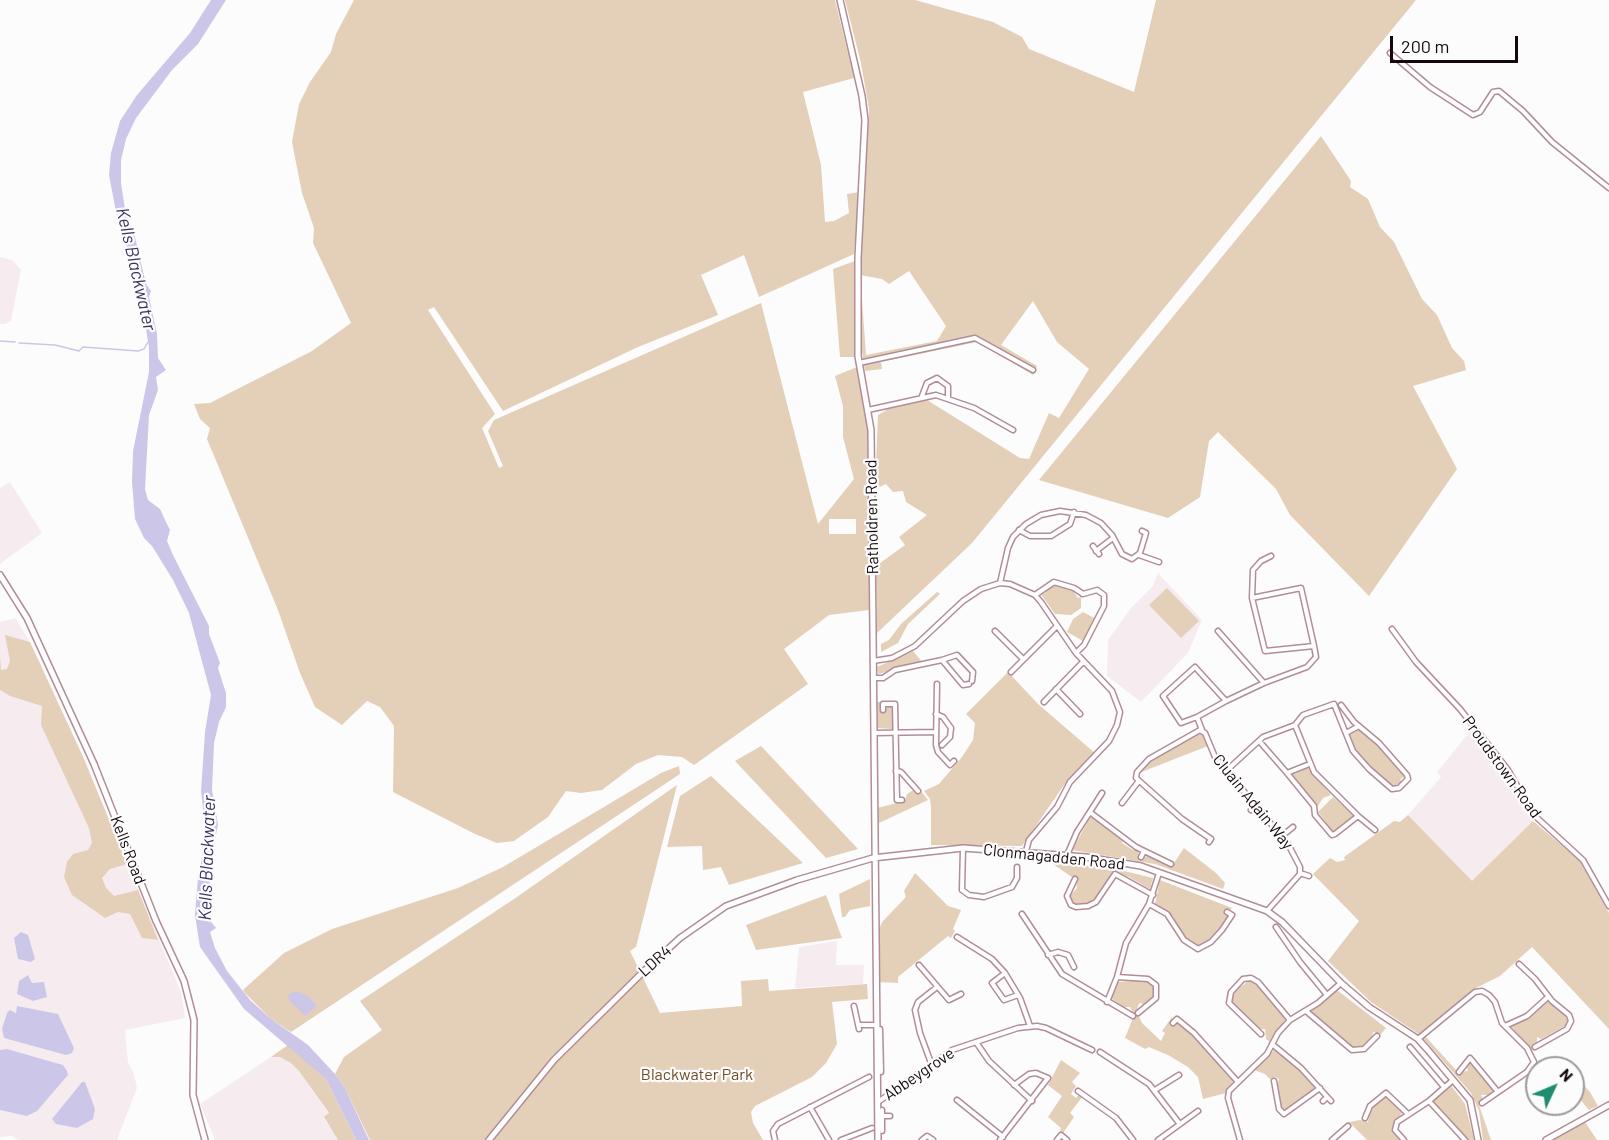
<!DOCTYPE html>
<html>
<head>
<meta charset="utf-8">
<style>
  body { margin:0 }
  #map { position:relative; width:1609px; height:1140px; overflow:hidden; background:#fcfcfc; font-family:Barlow,sans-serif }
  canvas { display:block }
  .north { position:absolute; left:1525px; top:1056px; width:60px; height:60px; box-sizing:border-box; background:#fcfcfc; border:2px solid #9f9a9c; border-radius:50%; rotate:46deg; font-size:16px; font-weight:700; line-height:24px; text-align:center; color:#14080c }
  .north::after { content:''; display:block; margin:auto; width:21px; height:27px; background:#1e8e6e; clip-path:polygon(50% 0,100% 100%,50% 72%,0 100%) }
  .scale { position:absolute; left:1390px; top:36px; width:128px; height:27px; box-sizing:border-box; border:3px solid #14080c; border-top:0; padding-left:8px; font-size:18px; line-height:21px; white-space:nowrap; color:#14080c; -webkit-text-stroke:4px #fcfcfc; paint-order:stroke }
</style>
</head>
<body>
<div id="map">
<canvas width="1609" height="1140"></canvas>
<div class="north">N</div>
<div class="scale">200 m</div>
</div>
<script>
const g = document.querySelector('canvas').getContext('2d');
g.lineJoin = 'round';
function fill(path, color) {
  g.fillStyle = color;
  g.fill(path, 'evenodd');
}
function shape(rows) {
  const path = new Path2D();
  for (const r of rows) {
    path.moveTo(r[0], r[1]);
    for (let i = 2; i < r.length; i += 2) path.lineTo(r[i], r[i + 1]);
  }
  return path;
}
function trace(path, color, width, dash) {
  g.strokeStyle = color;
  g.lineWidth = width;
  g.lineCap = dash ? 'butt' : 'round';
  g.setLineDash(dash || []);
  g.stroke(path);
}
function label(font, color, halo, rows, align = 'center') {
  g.font = font + ' Barlow,sans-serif';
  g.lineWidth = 4.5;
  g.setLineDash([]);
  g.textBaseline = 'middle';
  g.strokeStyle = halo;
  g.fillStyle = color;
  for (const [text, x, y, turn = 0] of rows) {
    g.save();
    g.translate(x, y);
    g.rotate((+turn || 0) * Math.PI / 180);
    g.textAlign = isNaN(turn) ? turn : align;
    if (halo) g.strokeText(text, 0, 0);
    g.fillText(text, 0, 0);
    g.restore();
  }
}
const built = shape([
  [0,257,12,260,21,270,11,321,5,324,0,324],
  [10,482,42,533,0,564,0,488],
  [1158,573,1202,620,1188,653,1141,702,1107,676,1108,640,1131,608,1153,586],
  [15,618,30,642,84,759,181,992,185,1018,125,1030,128,1062,134,1074,137,1088,117,1140,18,1140,12,1136,0,1137,0,622],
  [1472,729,1507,776,1523,810,1533,821,1472,882,1408,815,1441,777,1437,772],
  [837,941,836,965,864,965,863,984,795,988,799,947],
  [271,1057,280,1057,291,1062,299,1071,329,1114,324,1118,338,1140,215,1140,200,1104]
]);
const green = shape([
  [354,0,835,0,854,78,803,92,821,165,825,222,834,221,849,213,847,194,859,192,854,254,759,297,744,255,701,275,718,315,638,347,503,411,434,307,428,310,495,414,482,428,499,468,503,466,488,431,494,420,761,303,818,524,854,479,843,437,843,406,835,376,857,367,867,422,871,533,869,610,829,615,784,649,808,684,694,765,682,757,658,755,636,764,602,790,581,793,566,791,548,817,514,841,497,843,475,834,393,792,394,726,380,707,367,701,342,725,315,707,300,673,278,610,207,439,210,428,200,419,194,404,210,403,312,351,351,323,313,243,314,228,302,193,292,142,299,104,310,82,331,52,336,34],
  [829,519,856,519,856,534,829,534],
  [845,0,915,0,993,22,1022,37,1029,49,1134,92,1156,0,1416,0,972,543,877,633,876,566,905,545,899,537,927,515,906,502,903,491,893,492,886,484,875,489,878,415,888,409,927,400,1020,458,1029,459,1049,413,1059,418,1089,369,1057,342,1033,301,1001,345,1037,366,1033,375,977,342,881,362,882,369,865,371,861,345,862,300,866,355,937,341,946,326,909,271,889,284,882,279,860,275,869,109,861,63],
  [1321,136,1351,181,1350,187,1368,199,1380,227,1394,242,1422,299,1437,315,1452,348,1464,361,1466,370,1413,386,1457,469,1369,596,1290,515,1276,489,1218,432,1209,441,1200,497,1168,518,1039,480],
  [855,261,854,357,840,357,833,269],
  [1053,584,1072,589,1078,598,1081,596,1081,608,1071,615,1055,614,1040,593,1044,594],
  [1167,588,1199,621,1181,638,1149,605],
  [937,592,940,594,908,624,898,643,881,652,881,644,889,640,901,624],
  [1083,612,1094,618,1083,641,1067,632,1073,619],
  [5,635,30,642,84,759,127,864,110,869,102,878,106,888,114,896,138,890,158,940,142,938,130,914,118,912,105,918,72,895,64,877,67,862,73,854,88,850,92,843,89,828,41,725,42,706,10,696,0,690,0,656,1,670,7,669,10,661],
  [913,651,923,663,878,674,877,667],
  [1008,672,1038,704,1096,754,1064,785,1022,846,931,845,931,807,930,799,924,791,939,784,962,757,973,740,975,723,966,714],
  [877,702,880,702,880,710,885,710,888,706,893,708,892,729,877,728],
  [1361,729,1380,746,1406,775,1405,779,1403,777,1400,780,1403,782,1401,784,1396,784,1398,786,1393,787,1367,764,1354,749,1349,735],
  [1201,731,1208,746,1139,773,1152,758],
  [761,746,858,849,826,858,735,761],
  [679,766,680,774,291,1032,270,1018,245,993,243,990,284,953,332,929,458,888,503,867,661,773],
  [1308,768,1331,795,1323,798,1318,806,1292,775],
  [711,776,803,863,729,885,721,867,703,870,702,846,667,847,680,796],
  [677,785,636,947,630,951,660,1013,742,1006,741,981,768,979,769,991,867,984,868,999,832,1002,837,1044,826,1063,812,1077,755,1106,751,1112,753,1123,763,1140,370,1140,345,1088,335,1074,344,1057,382,1030,360,1001,514,899],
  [915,789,917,794,921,791,928,800,879,823,877,808,905,801,907,794],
  [1333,797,1355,817,1333,832,1318,812],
  [1408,815,1472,881,1533,821,1579,860,1609,913,1609,1029,1532,947,1500,976,1476,988,1420,1035,1371,1002,1328,961,1359,921,1313,874,1330,858,1337,862,1345,860,1344,857,1394,821,1400,822],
  [1090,818,1095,818,1123,840,1122,843,1133,850,1138,850,1139,856,1144,857,1148,856,1172,866,1184,848,1216,873,1225,883,1223,889,1155,864,1072,850],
  [1054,861,1124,871,1153,878,1150,889,1129,877,1114,872,1094,901,1078,905,1073,904,1070,896,1077,888,1076,880,1053,864],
  [915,873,948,906,961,910,953,929,955,931,951,938,948,936,898,977,898,983,877,982,877,932,883,921,906,897,904,891],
  [870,879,870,906,850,910,845,917,842,917,839,894],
  [1160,880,1232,908,1227,913,1228,916,1220,929,1209,942,1195,946,1186,940,1173,917,1155,904],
  [826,895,842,938,756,950,746,925],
  [1251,979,1257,983,1286,1018,1270,1042,1266,1039,1265,1029,1257,1029,1231,1003,1235,991],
  [1146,980,1154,985,1156,994,1146,1005,1140,1003,1138,1005,1137,1012,1142,1023,1161,1041,1165,1033,1162,1031,1172,1017,1172,1022,1179,1022,1189,1032,1234,1080,1226,1093,1203,1099,1198,1077,1188,1067,1168,1055,1149,1047,1145,1049,1125,1038,1134,1015,1130,1007,1123,1007,1111,998,1118,982],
  [1337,990,1386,1028,1381,1034,1373,1032,1372,1040,1364,1047,1349,1047,1312,1014,1312,1010],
  [1547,1001,1568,1016,1570,1023,1541,1039,1537,1037,1537,1043,1532,1048,1533,1053,1510,1025,1528,1018],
  [1425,1036,1456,1070,1459,1067,1460,1072,1468,1071,1466,1064,1469,1060,1494,1089,1489,1095,1481,1095,1483,1099,1479,1105,1491,1140,1483,1140,1479,1111,1471,1093,1423,1038],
  [288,1045,326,1079,356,1140,338,1140,324,1117,329,1113,299,1071,291,1063,280,1057,271,1057],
  [1275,1049,1300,1069,1315,1088,1285,1112,1281,1108,1276,1089,1279,1079,1275,1077,1270,1079,1265,1074,1254,1070],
  [1061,1060,1080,1073,1072,1082,1076,1086,1071,1094,1076,1098,1079,1094,1083,1096,1070,1113,1074,1117,1063,1133,1060,1130,1061,1128,1048,1117,1062,1096,1048,1085],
  [1573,1074,1590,1092,1598,1106,1589,1110,1573,1091],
  [1450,1084,1465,1104,1474,1140,1468,1140,1433,1104,1433,1100],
  [1386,1094,1403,1111,1392,1128,1401,1140,1367,1140,1349,1122,1360,1120,1368,1122,1371,1107],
  [1585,1122,1597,1140,1553,1140,1563,1134]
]);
const water = shape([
  [211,0,226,0,198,44,172,70,136,118,126,139,121,160,121,183,125,209,134,233,146,284,151,291,149,297,157,334,158,358,166,370,156,377,158,390,149,415,145,489,148,500,160,509,166,522,170,530,167,541,173,555,209,626,209,634,220,663,218,668,226,693,226,707,219,722,214,743,212,790,218,824,212,857,215,859,210,875,208,918,216,928,210,932,215,948,227,971,250,1000,270,1018,308,1045,335,1074,345,1088,369,1140,356,1140,326,1079,244,1009,200,947,195,915,198,878,206,835,201,791,205,732,211,695,189,613,173,580,152,546,144,538,135,519,132,482,133,451,149,372,149,347,138,282,116,212,109,175,111,153,120,121,137,95,190,33],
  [21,932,28,935,35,959,31,962,18,959,14,938],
  [28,975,32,983,44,982,47,997,33,1001,17,994,19,981],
  [297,991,309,997,317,1006,305,1016,289,1000,288,995],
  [17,1006,58,1014,74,1048,72,1053,66,1055,4,1038,2,1029,7,1013,10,1010,16,1013],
  [7,1049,63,1065,67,1071,68,1075,37,1111,27,1116,0,1110,0,1050],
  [82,1082,85,1082,95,1109,93,1119,77,1128,56,1124,52,1119]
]);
const stream = shape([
  [0,341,15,342],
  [19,343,55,345,79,351,83,347,138,351,144,349,148,342]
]);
const street = shape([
  [1390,53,1430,87,1473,115,1480,112,1493,92,1499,91,1523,111,1552,142,1609,188],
  [859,363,975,338,1033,370],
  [922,396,927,383,937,378,948,386,948,398],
  [868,410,936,395,974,408,1013,430],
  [1019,530,1030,536,1051,536,1070,524,1074,512],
  [1093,546,1099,554],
  [1096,551,1113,538],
  [1139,555,1159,562],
  [1000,583,1008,548,1013,537,1026,524,1041,515,1060,511,1086,515,1101,523,1112,535,1122,554,1132,559,1140,553,1146,533,1142,531],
  [1035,595,1054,582,1074,588,1083,594,1097,590,1104,595,1104,606,1084,645,1076,653],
  [1252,598,1253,570,1261,561,1271,556],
  [1392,629,1416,662,1460,709,1508,770,1534,815,1583,860,1609,906],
  [995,631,1023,659],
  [1218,631,1264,683,1226,701],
  [873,661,892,658,915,646,963,601,981,589,1000,583,1010,584,1035,595,1041,602,1076,653,1112,691,1120,712,1117,725,1109,741,1070,782,1057,807,1029,840,1026,851],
  [1011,672,1057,626],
  [874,678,883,678,895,670,942,660],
  [1264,683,1307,667,1316,657,1314,646,1301,588,1252,598,1265,651,1314,646],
  [937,684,936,745,938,752,950,765,954,761],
  [969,684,963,685,942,660,957,655,973,672,972,681],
  [1056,689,1080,714],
  [1044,702,1083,662],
  [883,710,883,704,895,704,897,800,902,800],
  [936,714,943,717,951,728,950,737,942,745],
  [1197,717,1226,701,1195,667,1163,696,1181,723,1197,717,1202,730],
  [1295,725,1314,772,1358,816,1335,834,1332,835,1315,815,1314,806,1287,773,1307,765],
  [874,733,936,732],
  [1346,733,1359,726],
  [1260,742,1287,773],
  [896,771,901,772,918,791],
  [1226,771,1263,737,1295,725,1303,715,1334,704,1353,751,1369,769,1392,789,1399,788,1408,779,1407,775,1379,743,1354,722,1341,705],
  [1122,803,1138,782],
  [1251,810,1256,805],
  [1091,813,1136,847,1171,864],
  [1358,816,1375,830],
  [1282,836,1293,827],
  [1209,842,1211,839,1182,819,1136,778,1137,772,1149,759,1200,730,1205,733,1215,757,1288,844,1300,867,1300,874,1267,911],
  [963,848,962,890,969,895,984,897,1012,887,1017,878,1017,867],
  [1067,855,1077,832,1102,793],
  [1141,857,1144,851],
  [1300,873,1309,876],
  [1075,879,1067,896,1071,905,1076,907,1088,906,1096,902,1115,874,1153,895],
  [1149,904,1167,914,1184,940,1198,949,1211,942,1222,930,1232,915,1227,912],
  [1022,914,1062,974,1133,1016],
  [1276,927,1300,962,1327,995],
  [957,937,992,959,1005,973,1020,998,1030,1026],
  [1048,955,1058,952,1068,955,1074,967],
  [1519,964,1535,979,1552,1001,1569,1015,1571,1021,1567,1029,1535,1047],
  [919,965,949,1000,961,994],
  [1005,973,992,983,1004,1000,1018,995],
  [1117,977,1148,979,1156,985,1156,998,1138,1013],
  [1107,1002,1117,977,1126,943,1149,904,1159,873],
  [854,1006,859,1029],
  [1306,1011,1352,1050,1364,1049,1377,1036],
  [1173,1023,1177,1019,1194,1033,1238,1082],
  [859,1025,875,1025],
  [1505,1026,1527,1016,1548,997],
  [880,1029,881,1072],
  [1261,1034,1229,1003,1231,992,1243,979,1251,978,1258,982,1290,1020],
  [1418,1039,1475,992,1482,991,1489,995,1495,1002,1502,1023,1527,1048,1534,1062,1527,1072,1482,1103],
  [976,1042,989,1061,1032,1101],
  [1272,1044,1301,1068,1331,1101],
  [1410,1047,1444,1087],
  [1100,1052,1149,1084,1179,1123],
  [931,1063,920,1033,915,1010,918,1002,937,987],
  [1459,1072,1470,1058,1498,1092],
  [1274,1081,1279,1109,1284,1114,1320,1088],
  [1155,1090,1179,1075],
  [1078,1091,1116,1118,1133,1140],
  [957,1100,1003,1137],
  [1323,1101,1327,1097],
  [1429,1101,1465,1140],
  [878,1102,952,1050,1018,1028,1037,1026,1046,1028,1092,1050],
  [810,1107,829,1140],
  [882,1110,882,1131],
  [882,1116,890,1116],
  [1365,1118,1370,1106,1386,1093,1408,1114],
  [775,1140,773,1131,778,1124,869,1077],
  [841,1140,872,1128],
  [922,1140,927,1136,933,1140],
  [1000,1140,1048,1078,1036,1073,1029,1074,1014,1085],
  [1057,1140,1061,1135,1067,1140],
  [1158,1140,1198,1111],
  [1240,1140,1228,1098,1229,1091,1267,1054,1278,1033,1290,1020,1318,1003,1341,983],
  [1332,1140,1348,1126],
  [1404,1140,1395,1130,1397,1122,1429,1101,1453,1080]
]);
const secondary = shape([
  [840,0,862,96,865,120,858,258,858,356,871,430,878,1140],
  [0,575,27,618,94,764,156,921,184,981,194,1020,193,1095,205,1140],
  [489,1140,554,1060,644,971,680,938,726,906,797,880,873,858,963,848,1086,857,1141,866,1267,911,1282,922,1341,983,1369,1007,1418,1039,1427,1049,1470,1100,1478,1140],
  [1546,1140,1609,1105]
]);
const streetNames = [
  ["Ratholdren Road",872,517,-91],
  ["Proudstown Road",1502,767,54],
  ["Cluain Adain Way",1253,802,51],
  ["Kells Road",128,850,69],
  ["Clonmagadden Road",1054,857,6],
  ["LDR4",655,961,-42],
  ["Abbeygrove",919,1074,-34]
];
const parkNames = [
  ["Blackwater Park",697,1075]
];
const waterNames = [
  ["Kells Blackwater",136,269,77],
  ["Kells Blackwater",207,858,-88]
];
fill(built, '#f6ecef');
fill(green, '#e4cfb9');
fill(water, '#ccc7e8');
trace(stream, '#ccc7e8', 1.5);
trace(street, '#b28d97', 7);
trace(secondary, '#b28d97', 8);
trace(street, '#fff', 4);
trace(secondary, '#fff', 5);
label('16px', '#14080c', '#fcfcfc', streetNames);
label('16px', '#714d24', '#fcfcfc', parkNames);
label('italic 18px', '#3d335e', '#fcfcfc', waterNames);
</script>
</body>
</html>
